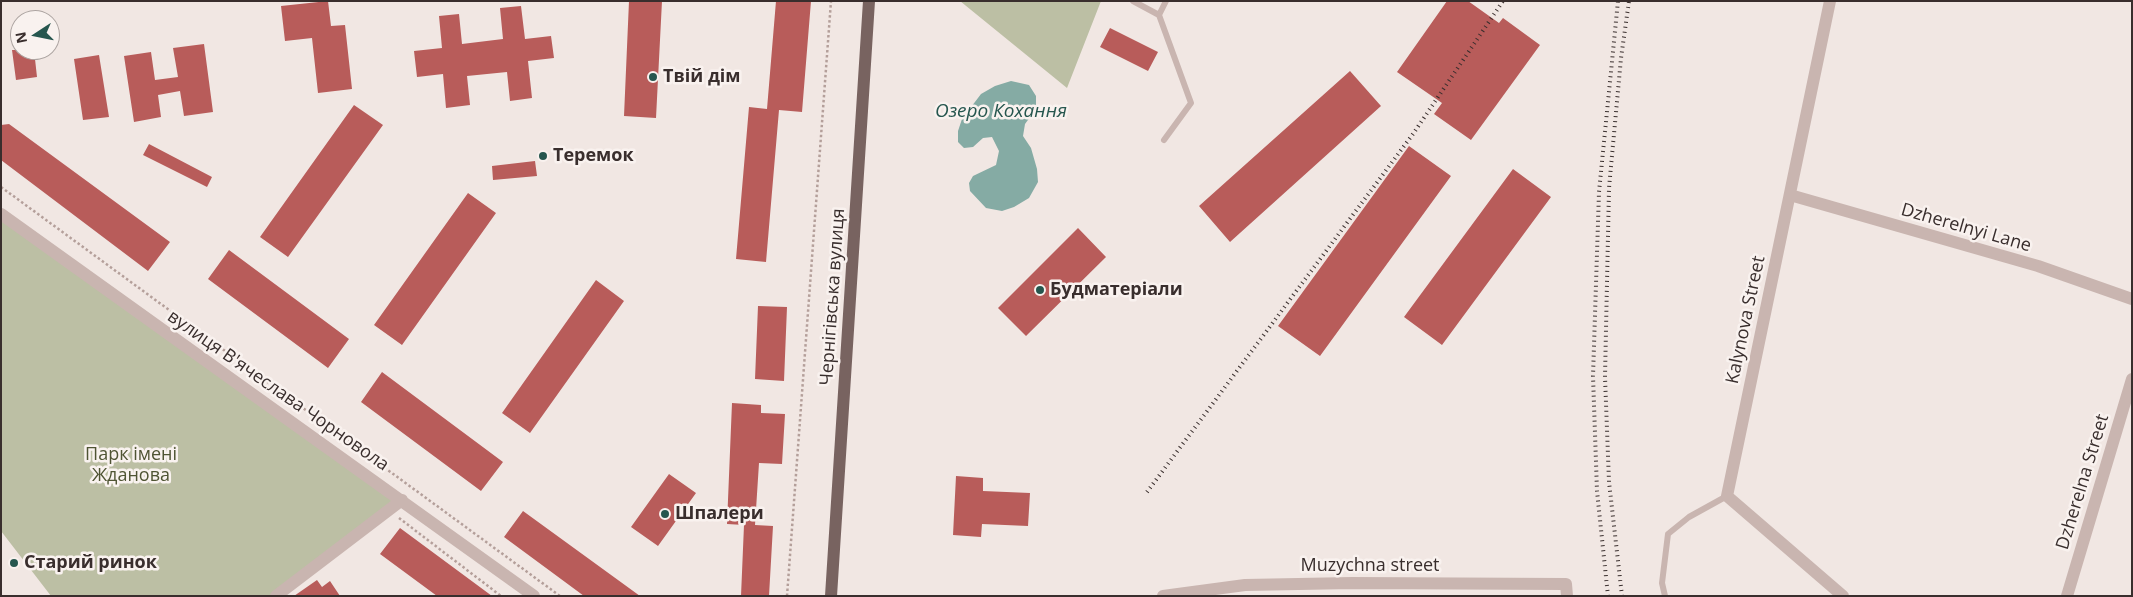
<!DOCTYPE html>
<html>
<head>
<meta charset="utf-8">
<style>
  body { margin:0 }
  #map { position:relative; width:2133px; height:597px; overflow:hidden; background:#f1e7e3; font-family:"Open Sans",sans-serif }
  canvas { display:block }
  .frame { position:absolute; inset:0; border:2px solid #392e2d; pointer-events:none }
  .north { position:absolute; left:10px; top:10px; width:50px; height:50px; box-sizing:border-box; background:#f9f2ef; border:1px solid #aca4a1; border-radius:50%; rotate:259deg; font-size:14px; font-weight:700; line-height:20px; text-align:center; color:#392e2d }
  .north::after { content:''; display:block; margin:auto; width:18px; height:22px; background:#26564e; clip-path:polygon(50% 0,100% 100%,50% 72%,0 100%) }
</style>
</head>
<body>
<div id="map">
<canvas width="2133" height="597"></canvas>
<div class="frame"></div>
<div class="north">N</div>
</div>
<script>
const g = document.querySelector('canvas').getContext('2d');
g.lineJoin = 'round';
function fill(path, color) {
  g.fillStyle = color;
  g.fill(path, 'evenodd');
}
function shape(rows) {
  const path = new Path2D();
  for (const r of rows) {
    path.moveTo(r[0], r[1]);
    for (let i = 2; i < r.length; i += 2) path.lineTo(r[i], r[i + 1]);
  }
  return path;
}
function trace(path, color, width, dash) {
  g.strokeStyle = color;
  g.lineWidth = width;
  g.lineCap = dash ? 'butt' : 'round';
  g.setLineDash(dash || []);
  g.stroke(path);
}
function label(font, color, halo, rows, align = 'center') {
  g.font = font + ' "Open Sans",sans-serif';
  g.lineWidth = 5;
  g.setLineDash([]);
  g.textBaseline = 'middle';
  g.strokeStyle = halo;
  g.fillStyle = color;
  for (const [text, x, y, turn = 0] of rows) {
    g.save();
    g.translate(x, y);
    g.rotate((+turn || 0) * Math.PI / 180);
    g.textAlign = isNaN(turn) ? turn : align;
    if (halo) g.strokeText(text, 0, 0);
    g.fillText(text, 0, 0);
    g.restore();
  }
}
const green = shape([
  [960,1,1101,1,1067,88],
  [1,214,402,500,276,596,51,596,1,531]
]);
const water = shape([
  [1011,81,1029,85,1036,96,1036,109,1025,124,1023,136,1031,148,1037,169,1038,182,1029,198,1014,207,1002,211,986,208,970,191,969,183,973,176,996,165,999,151,992,137,983,138,973,147,964,148,958,142,958,131,962,119,981,94,995,86]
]);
const building = shape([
  [328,1,331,26,345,25,352,89,318,93,312,38,285,41,281,6],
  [629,1,662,1,656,118,624,116],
  [776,1,811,1,802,112,779,110,766,262,736,259,749,107,767,109],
  [1447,1,1468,1,1499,23,1503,18,1540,45,1471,140,1434,114,1442,103,1397,72],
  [521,6,525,39,551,36,554,58,528,61,532,98,510,101,507,72,467,76,470,105,446,108,443,74,417,77,414,51,442,48,439,16,459,14,462,44,503,39,500,8],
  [1110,28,1158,52,1148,71,1100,47],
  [204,44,213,112,184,116,180,91,158,95,161,117,134,122,124,56,151,52,155,80,178,77,173,48],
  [12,50,34,50,37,77,16,80],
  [99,55,109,117,83,120,74,59],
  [1350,71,1381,106,1230,242,1199,206],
  [354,105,383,125,288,257,260,237],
  [9,124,170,242,148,271,1,160,1,125],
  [149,144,212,177,207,187,143,155],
  [1409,146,1451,176,1320,356,1278,326],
  [535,161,537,176,493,180,492,166],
  [1513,169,1551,197,1442,345,1404,317],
  [468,193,496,213,402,345,374,325],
  [1078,228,1106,257,1026,336,998,308],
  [229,250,349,339,328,368,208,279],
  [596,280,624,301,530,433,502,413],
  [758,306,787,307,784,381,755,379],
  [382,372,503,462,481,491,361,402],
  [732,403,761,405,761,413,785,414,782,464,759,463,755,525,773,526,769,596,741,596,744,525,727,524],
  [669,474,696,493,658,546,631,527],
  [956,476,983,478,983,491,1030,493,1028,526,982,524,981,537,953,535],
  [523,511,640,596,584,596,504,537],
  [400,528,492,596,437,596,380,554],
  [317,580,322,587,330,581,340,596,294,596]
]);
const path = shape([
  [1,187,560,596],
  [399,518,501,596],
  [787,596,831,1]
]);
const service = shape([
  [1133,1,1159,15,1166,1],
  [1159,15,1191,103,1164,140],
  [1665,596,1662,583,1668,534,1689,517,1727,496]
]);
const minor = shape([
  [1830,1,1727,496,1843,596],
  [1790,195,2038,266,2132,299],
  [1,214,534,596],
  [276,596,402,500],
  [1163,596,1245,585,1352,583,1566,584,1567,596],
  [2067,596,2132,379]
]);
const primary = shape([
  [831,596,869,1]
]);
const rail = shape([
  [1147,492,1413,134,1503,1],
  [1608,596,1597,491,1593,376,1599,192,1618,1],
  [1622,596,1609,482,1605,377,1609,188,1621,58,1629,1]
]);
const markers = [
  [653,77,5,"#26564e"],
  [543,156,5,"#26564e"],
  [1040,290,5,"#26564e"],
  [665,514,5,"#26564e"],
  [14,563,5,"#26564e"]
];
const poiNames = [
  ["Твій дім",663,77],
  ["Теремок",553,156],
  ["Будматеріали",1050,290],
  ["Шпалери",675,514],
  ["Старий ринок",24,563]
];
const streetNames = [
  ["Dzherelnyi Lane",1966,228,16],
  ["Чернігівська вулиця",833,297,-86],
  ["Kalynova Street",1746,320,-78],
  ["вулиця В'ячеслава Чорновола",278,391,35],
  ["Dzherelna Street",2083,482,-73],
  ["Muzychna street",1370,566]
];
const parkNames = [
  ["Парк імені",131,455],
  ["Жданова",131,476]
];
const waterNames = [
  ["Озеро Кохання",1001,112]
];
fill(green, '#bcbfa4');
fill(water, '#85aba4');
fill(building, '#b85c5a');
trace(path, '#b49f9a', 2.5, [2.5, 2.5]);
trace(service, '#c9b5b0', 6);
trace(minor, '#c9b5b0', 12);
trace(primary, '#786360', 12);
trace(rail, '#392e2d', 4, [1, 4]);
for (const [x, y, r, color] of markers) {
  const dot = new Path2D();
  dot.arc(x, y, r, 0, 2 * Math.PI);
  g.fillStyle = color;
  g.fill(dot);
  trace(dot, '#f9f2ef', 2);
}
label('bold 18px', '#392e2d', '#f9f2ef', poiNames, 'left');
label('18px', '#392e2d', '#f9f2ef', streetNames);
label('18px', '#4f5433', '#f9f2ef', parkNames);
label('italic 19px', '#26564e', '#f9f2ef', waterNames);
</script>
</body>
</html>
